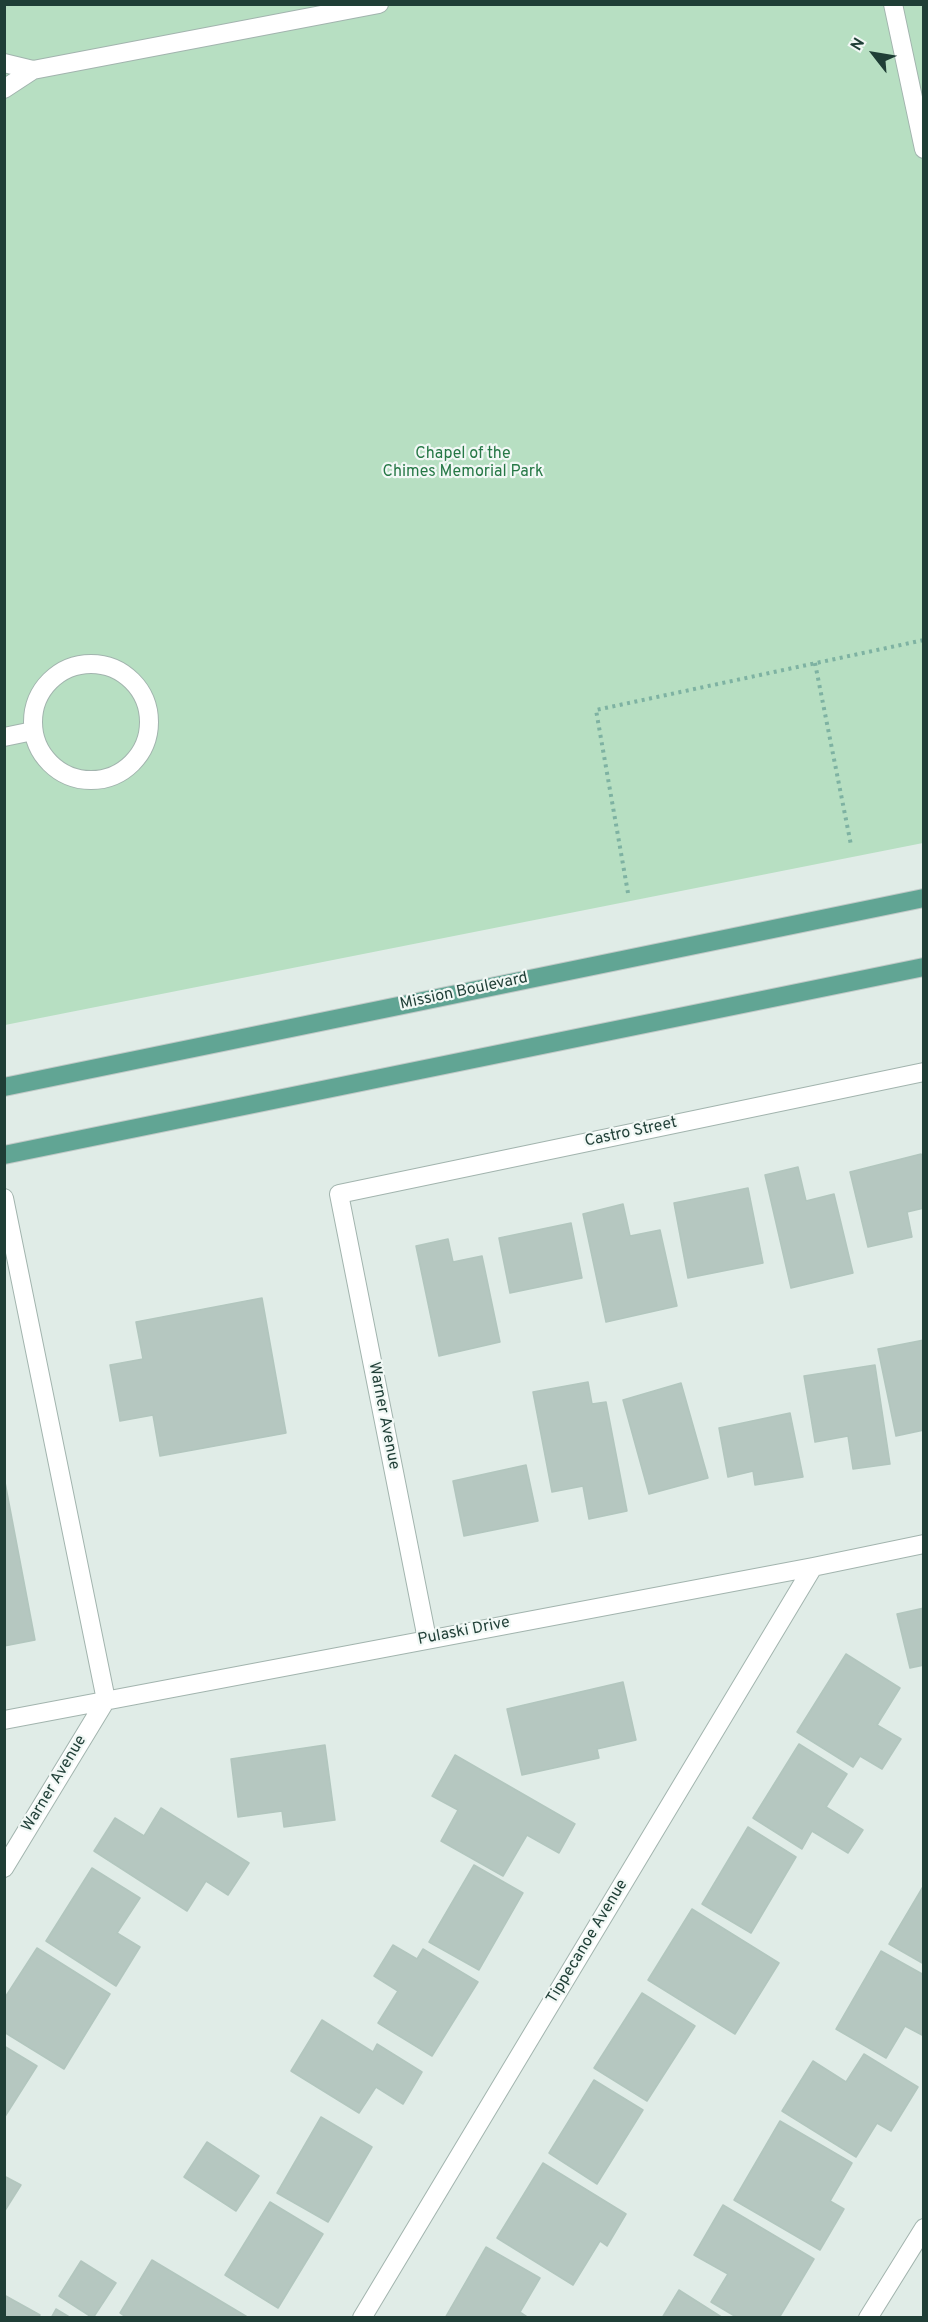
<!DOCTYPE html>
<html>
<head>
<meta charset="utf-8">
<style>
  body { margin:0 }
  #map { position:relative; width:928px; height:2322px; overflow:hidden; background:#e0ece7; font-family:Overpass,sans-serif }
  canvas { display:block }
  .frame { position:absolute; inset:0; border:6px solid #1f3e36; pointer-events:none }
  .north { position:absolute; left:844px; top:24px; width:60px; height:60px; -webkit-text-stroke:4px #f1f8f5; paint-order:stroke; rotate:301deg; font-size:16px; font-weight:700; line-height:24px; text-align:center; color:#1f3e36 }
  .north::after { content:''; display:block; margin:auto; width:21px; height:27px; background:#1f3e36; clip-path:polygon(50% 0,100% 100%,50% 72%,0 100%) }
</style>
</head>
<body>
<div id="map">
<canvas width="928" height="2322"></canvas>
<div class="frame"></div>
<div class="north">N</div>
</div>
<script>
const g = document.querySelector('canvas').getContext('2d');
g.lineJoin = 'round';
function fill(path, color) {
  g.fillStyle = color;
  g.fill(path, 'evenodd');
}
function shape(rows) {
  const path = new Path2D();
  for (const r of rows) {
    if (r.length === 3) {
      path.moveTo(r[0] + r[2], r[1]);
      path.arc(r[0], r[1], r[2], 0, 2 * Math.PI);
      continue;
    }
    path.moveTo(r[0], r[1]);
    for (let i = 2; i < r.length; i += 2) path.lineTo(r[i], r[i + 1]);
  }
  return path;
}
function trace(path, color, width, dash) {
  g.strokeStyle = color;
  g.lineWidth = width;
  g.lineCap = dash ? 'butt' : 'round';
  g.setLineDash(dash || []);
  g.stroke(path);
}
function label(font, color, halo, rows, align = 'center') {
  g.font = font + ' Overpass,sans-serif';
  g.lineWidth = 4.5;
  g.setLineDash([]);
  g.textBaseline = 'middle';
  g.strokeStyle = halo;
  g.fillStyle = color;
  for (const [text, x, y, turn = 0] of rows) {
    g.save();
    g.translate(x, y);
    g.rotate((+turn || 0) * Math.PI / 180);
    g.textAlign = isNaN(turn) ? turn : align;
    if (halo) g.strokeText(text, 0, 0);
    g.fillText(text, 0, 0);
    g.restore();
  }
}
const green = shape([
  [5,5,923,5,923,843,5,1025]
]);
const building = shape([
  [921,1154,924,1163,924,1208,907,1212,912,1237,868,1247,850,1172,921,1154],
  [798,1167,806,1201,834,1194,853,1273,791,1288,765,1175,798,1167],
  [748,1188,763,1263,688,1278,674,1203,748,1188],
  [623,1204,630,1236,660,1230,677,1306,606,1322,583,1214,623,1204],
  [571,1223,582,1278,510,1293,499,1238,571,1223],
  [448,1239,453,1262,482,1256,500,1342,439,1356,416,1246,448,1239],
  [262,1298,286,1433,160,1456,153,1415,120,1421,110,1365,143,1359,136,1322,262,1298],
  [924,1340,924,1430,896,1436,878,1349,924,1340],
  [875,1365,890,1464,853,1469,848,1436,815,1442,804,1376,875,1365],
  [588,1382,592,1404,606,1402,627,1511,589,1519,583,1486,552,1492,533,1392,588,1382],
  [681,1383,708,1478,649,1494,623,1400,681,1383],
  [790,1413,803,1477,755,1485,753,1471,728,1477,719,1428,790,1413],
  [526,1465,538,1521,464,1536,453,1481,526,1465],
  [4,1477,35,1640,4,1646,4,1477],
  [924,1608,924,1665,910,1668,897,1614,924,1608],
  [846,1654,900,1688,877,1725,901,1739,882,1769,860,1756,853,1767,797,1732,846,1654],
  [623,1682,636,1740,597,1749,599,1758,522,1775,507,1709,623,1682],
  [799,1744,847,1774,826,1807,863,1830,848,1853,812,1831,802,1849,753,1818,799,1744],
  [325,1745,335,1820,284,1827,282,1811,238,1817,231,1759,325,1745],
  [455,1755,575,1824,559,1853,527,1835,503,1876,441,1841,458,1810,432,1796,455,1755],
  [161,1808,249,1863,228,1895,206,1881,187,1911,94,1851,115,1818,144,1836,161,1808],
  [748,1827,796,1857,751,1933,702,1904,748,1827],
  [474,1865,523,1893,479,1970,429,1942,474,1865],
  [92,1868,140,1898,117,1933,140,1947,116,1986,46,1941,92,1868],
  [924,1885,924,1964,889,1944,924,1885],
  [692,1909,779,1963,735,2034,648,1980,692,1909],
  [393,1945,417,1959,423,1949,478,1982,432,2056,378,2023,398,1991,374,1976,393,1945],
  [37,1948,110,1994,64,2069,4,2032,4,1999,37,1948],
  [881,1951,924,1975,924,2036,905,2026,886,2058,836,2029,881,1951],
  [642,1993,695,2026,647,2101,594,2068,642,1993],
  [322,2020,373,2052,377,2044,422,2072,403,2104,376,2087,359,2113,291,2071,322,2020],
  [4,2046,37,2066,4,2118,4,2046],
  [864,2054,918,2087,891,2131,877,2123,856,2157,782,2111,813,2061,846,2082,864,2054],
  [594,2080,643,2110,597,2184,549,2153,594,2080],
  [321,2117,372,2147,328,2222,277,2193,321,2117],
  [780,2121,852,2163,830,2201,844,2209,820,2250,734,2200,780,2121],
  [207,2142,259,2176,236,2211,184,2177,207,2142],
  [543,2163,626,2214,607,2246,600,2241,573,2285,497,2238,543,2163],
  [4,2176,21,2185,4,2212,4,2176],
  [270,2202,323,2234,278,2308,225,2275,270,2202],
  [723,2205,814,2259,779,2318,738,2318,711,2302,728,2274,694,2255,723,2205],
  [486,2247,540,2278,520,2312,529,2318,445,2318,486,2247],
  [152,2260,249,2318,127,2318,120,2313,152,2260],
  [81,2261,116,2283,93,2318,59,2296,81,2261],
  [679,2290,723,2318,662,2318,679,2290],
  [4,2295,40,2315,38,2318,4,2318,4,2295],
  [56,2309,71,2318,51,2318,56,2309]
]);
const path = shape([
  [815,663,851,845],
  [628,893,596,710,924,640]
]);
const lane = shape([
  [893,4,924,149],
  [4,63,33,70],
  [4,89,33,70,379,4],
  [91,722,58],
  [4,737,33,731],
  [4,1198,106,1700]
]);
const street = shape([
  [427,1639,339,1194,924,1072],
  [4,1720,813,1567,924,1544],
  [4,1868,106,1700],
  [362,2318,813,1567],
  [868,2318,924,2228]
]);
const primary = shape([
  [4,1087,924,898],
  [4,1155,924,967]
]);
const parkNames = [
  ["Chapel of the",463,455],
  ["Chimes Memorial Park",463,473]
];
const streetNames = [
  ["Mission Boulevard",464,992,-12],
  ["Castro Street",631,1133,-12],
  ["Warner Avenue",383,1416,79],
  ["Pulaski Drive",464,1632,-11],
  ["Warner Avenue",55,1784,-59],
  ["Tippecanoe Avenue",588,1942,-59]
];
fill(green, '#b7dfc2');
fill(building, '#b5c7c0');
trace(building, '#b2c6be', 1.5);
trace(lane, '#a2b4ae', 20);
trace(street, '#a2b4ae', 20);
trace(primary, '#c0c9c7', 20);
trace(path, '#7eb2a2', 4, [3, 4.5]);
trace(lane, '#fff', 18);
trace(street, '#fff', 18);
trace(primary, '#61a594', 18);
label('16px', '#267846', '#f1f8f5', parkNames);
label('16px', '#1f3e36', '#f1f8f5', streetNames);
</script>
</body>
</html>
